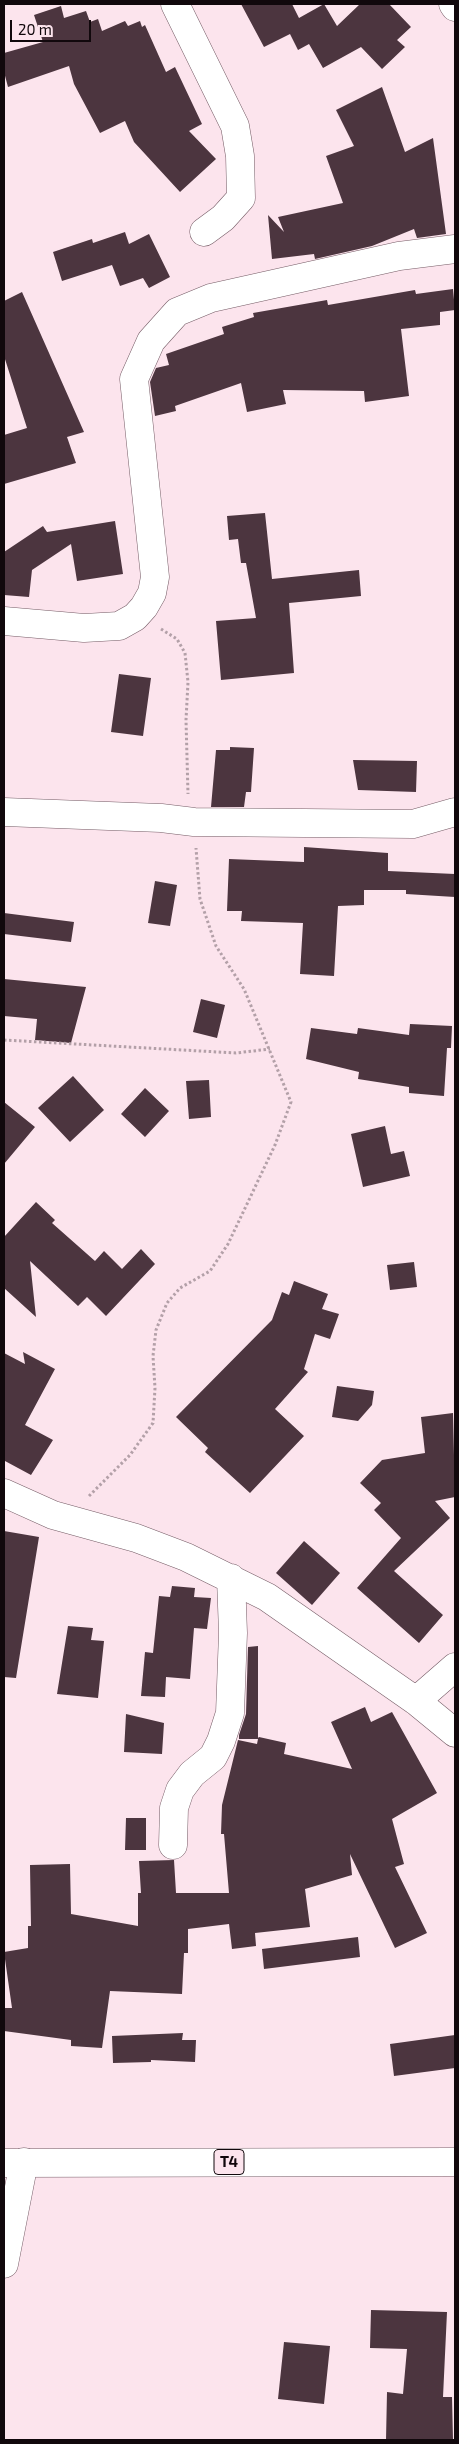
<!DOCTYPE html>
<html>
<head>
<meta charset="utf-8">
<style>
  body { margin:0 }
  #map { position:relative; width:459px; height:2444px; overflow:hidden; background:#fce4ed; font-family:"Exo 2",sans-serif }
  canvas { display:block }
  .frame { position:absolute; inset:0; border:5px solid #11080c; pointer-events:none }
  .scale { position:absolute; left:10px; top:20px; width:81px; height:22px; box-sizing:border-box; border:2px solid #11080c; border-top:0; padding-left:6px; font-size:15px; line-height:18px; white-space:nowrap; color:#11080c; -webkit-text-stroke:4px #fce4ed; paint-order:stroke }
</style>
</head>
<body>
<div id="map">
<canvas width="459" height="2444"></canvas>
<div class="frame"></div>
<div class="scale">20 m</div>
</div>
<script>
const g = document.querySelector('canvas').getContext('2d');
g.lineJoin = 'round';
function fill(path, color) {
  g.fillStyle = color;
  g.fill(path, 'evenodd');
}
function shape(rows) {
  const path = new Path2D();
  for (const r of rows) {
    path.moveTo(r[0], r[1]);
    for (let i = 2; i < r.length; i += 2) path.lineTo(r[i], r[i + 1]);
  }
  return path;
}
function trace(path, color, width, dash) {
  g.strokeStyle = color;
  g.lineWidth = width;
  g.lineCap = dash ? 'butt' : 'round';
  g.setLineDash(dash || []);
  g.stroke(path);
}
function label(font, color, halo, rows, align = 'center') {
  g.font = font + ' "Exo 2",sans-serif';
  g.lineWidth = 5;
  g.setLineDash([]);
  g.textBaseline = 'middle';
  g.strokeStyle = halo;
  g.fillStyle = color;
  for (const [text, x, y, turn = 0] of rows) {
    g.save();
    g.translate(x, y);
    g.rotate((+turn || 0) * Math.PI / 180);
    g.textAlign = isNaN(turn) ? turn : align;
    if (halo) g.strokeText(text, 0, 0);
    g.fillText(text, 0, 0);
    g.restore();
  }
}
const building = shape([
  [241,4,292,4,299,18,324,4,337,26,360,4,389,4,411,27,397,40,405,47,382,69,361,47,323,68,309,44,298,50,290,34,264,47],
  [61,6,64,18,86,11,90,22,98,19,102,31,125,21,128,26,140,21,142,27,145,25,166,72,175,67,202,124,189,131,216,159,180,192,134,142,125,121,100,133,74,84,69,66,8,87,4,72,4,53,43,42,34,15],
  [382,87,405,152,433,138,446,234,417,238,414,229,372,246,315,259,314,254,272,259,268,215,284,232,278,217,343,203,326,156,354,146,336,110],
  [125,232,129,244,149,234,170,277,149,288,143,278,120,286,112,265,62,281,53,252,92,239,93,243],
  [453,289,455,310,440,312,440,325,401,329,409,396,365,402,364,391,283,390,286,404,247,412,241,383,175,406,176,411,155,416,150,382,156,368,169,365,166,354,224,334,222,327,254,317,253,313,327,300,328,305,415,290,416,294],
  [22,292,84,432,67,437,76,463,4,484,4,435,27,428,4,356,4,301],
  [265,513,272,579,359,570,361,596,289,603,294,673,221,680,216,621,256,618,246,563,241,563,238,539,229,540,227,516],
  [115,521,123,574,77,581,71,544,32,570,29,597,4,595,4,552,43,526,47,532],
  [119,674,151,678,143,736,111,732],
  [230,747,254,748,251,792,246,792,244,807,211,807,216,750,230,750],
  [353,760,417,761,416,792,358,790],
  [304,847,388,853,388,871,455,874,455,897,406,894,406,890,364,890,364,905,338,906,334,976,300,974,303,923,241,921,242,911,227,911,229,859,304,862],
  [155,881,177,885,170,926,148,923],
  [4,913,74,922,71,942,4,934],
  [4,979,86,987,71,1043,35,1040,37,1019,4,1016],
  [201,999,225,1005,217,1038,193,1032],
  [410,1024,452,1026,451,1048,447,1048,444,1096,409,1093,409,1087,358,1079,359,1072,306,1059,311,1028,357,1034,358,1028,409,1035],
  [73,1076,104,1110,70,1142,38,1108],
  [209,1080,211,1117,189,1119,186,1081],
  [145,1088,169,1111,145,1137,121,1114],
  [4,1102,35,1127,4,1164],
  [385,1126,391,1154,404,1151,410,1176,363,1187,351,1134],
  [36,1202,55,1220,52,1223,95,1261,104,1251,122,1269,141,1249,155,1264,106,1316,87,1297,78,1306,30,1261,36,1317,4,1288,4,1237],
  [414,1262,417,1287,390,1290,387,1265],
  [294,1281,328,1294,322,1309,339,1314,330,1339,315,1334,304,1369,308,1372,275,1409,304,1436,250,1493,205,1452,208,1448,176,1417,272,1320,282,1292,289,1295],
  [23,1352,55,1369,25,1425,53,1440,31,1475,5,1461,4,1464,4,1353,25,1364],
  [337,1386,374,1391,372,1405,358,1421,332,1417],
  [453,1413,455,1497,435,1501,450,1518,394,1571,443,1615,419,1643,357,1588,401,1538,374,1510,381,1503,360,1483,382,1460,425,1453,421,1417],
  [4,1531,39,1537,16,1678,4,1677],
  [304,1541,340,1573,312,1605,276,1573],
  [172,1586,195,1588,194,1597,211,1598,207,1629,194,1628,190,1679,166,1677,165,1697,141,1696,145,1652,153,1653,159,1596,170,1597],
  [68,1626,93,1628,91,1640,104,1641,98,1698,57,1694],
  [258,1646,258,1738,259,1737,286,1743,284,1754,352,1769,331,1722,365,1707,371,1722,392,1712,437,1793,392,1819,404,1864,395,1867,427,1933,395,1948,350,1854,352,1875,305,1889,310,1927,255,1933,256,1946,232,1949,229,1924,188,1929,188,1953,184,1953,182,1994,110,1991,102,2048,71,2046,71,2040,4,2031,4,2008,12,2008,4,1952,28,1948,28,1926,31,1926,30,1865,70,1864,71,1914,138,1926,138,1893,141,1893,139,1861,174,1860,176,1893,229,1893,224,1834,221,1834,222,1805,238,1740,257,1744,258,1739,239,1739,239,1735,246,1714,248,1647],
  [126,1714,164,1723,162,1754,124,1752],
  [126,1818,146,1818,146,1850,125,1850],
  [358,1937,360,1957,264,1969,262,1949],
  [183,2033,182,2040,196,2040,195,2062,151,2060,151,2062,113,2063,112,2036],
  [455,2035,455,2068,394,2076,390,2044],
  [371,2310,447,2312,443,2397,452,2397,453,2440,386,2440,387,2392,403,2394,407,2349,370,2348],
  [284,2342,330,2346,324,2404,278,2399]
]);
const path = shape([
  [161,629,177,639,185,653,188,682,186,720,188,794],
  [4,1040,236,1053,270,1049],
  [89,1496,130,1455,153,1423,155,1388,153,1356,156,1330,167,1303,180,1288,210,1271,228,1244,275,1145,291,1102,244,989,216,946,200,899,196,848]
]);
const minor = shape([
  [175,4,235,126,240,156,241,198,223,218,204,232],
  [453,4,455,7],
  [4,621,84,628,119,626,135,617,144,607,152,593,155,577,134,379,151,341,177,312,211,298,399,256,455,249],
  [4,812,161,818,194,822,413,824,455,812],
  [4,1493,53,1515,136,1538,186,1557,267,1597,416,1701,455,1733],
  [416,1701,455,1667],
  [173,1845,174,1808,180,1790,192,1774,213,1757,221,1741,230,1713,233,1633,231,1578],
  [4,2264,24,2162]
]);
const trunk = shape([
  [4,2163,455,2162]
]);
const shields = [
  [229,2162,30]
];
const shieldNames = [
  ["T4",229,2162]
];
fill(building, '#4c353f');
trace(minor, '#755c66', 29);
trace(trunk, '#755c66', 29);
trace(path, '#b3a0a8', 3, [2.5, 2.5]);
trace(minor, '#fff', 28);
trace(trunk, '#fff', 28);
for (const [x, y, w] of shields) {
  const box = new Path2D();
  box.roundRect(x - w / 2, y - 12.5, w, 25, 4);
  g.fillStyle = '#fce4ed';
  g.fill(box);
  trace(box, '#11080c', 1);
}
label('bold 15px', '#11080c', null, shieldNames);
</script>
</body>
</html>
